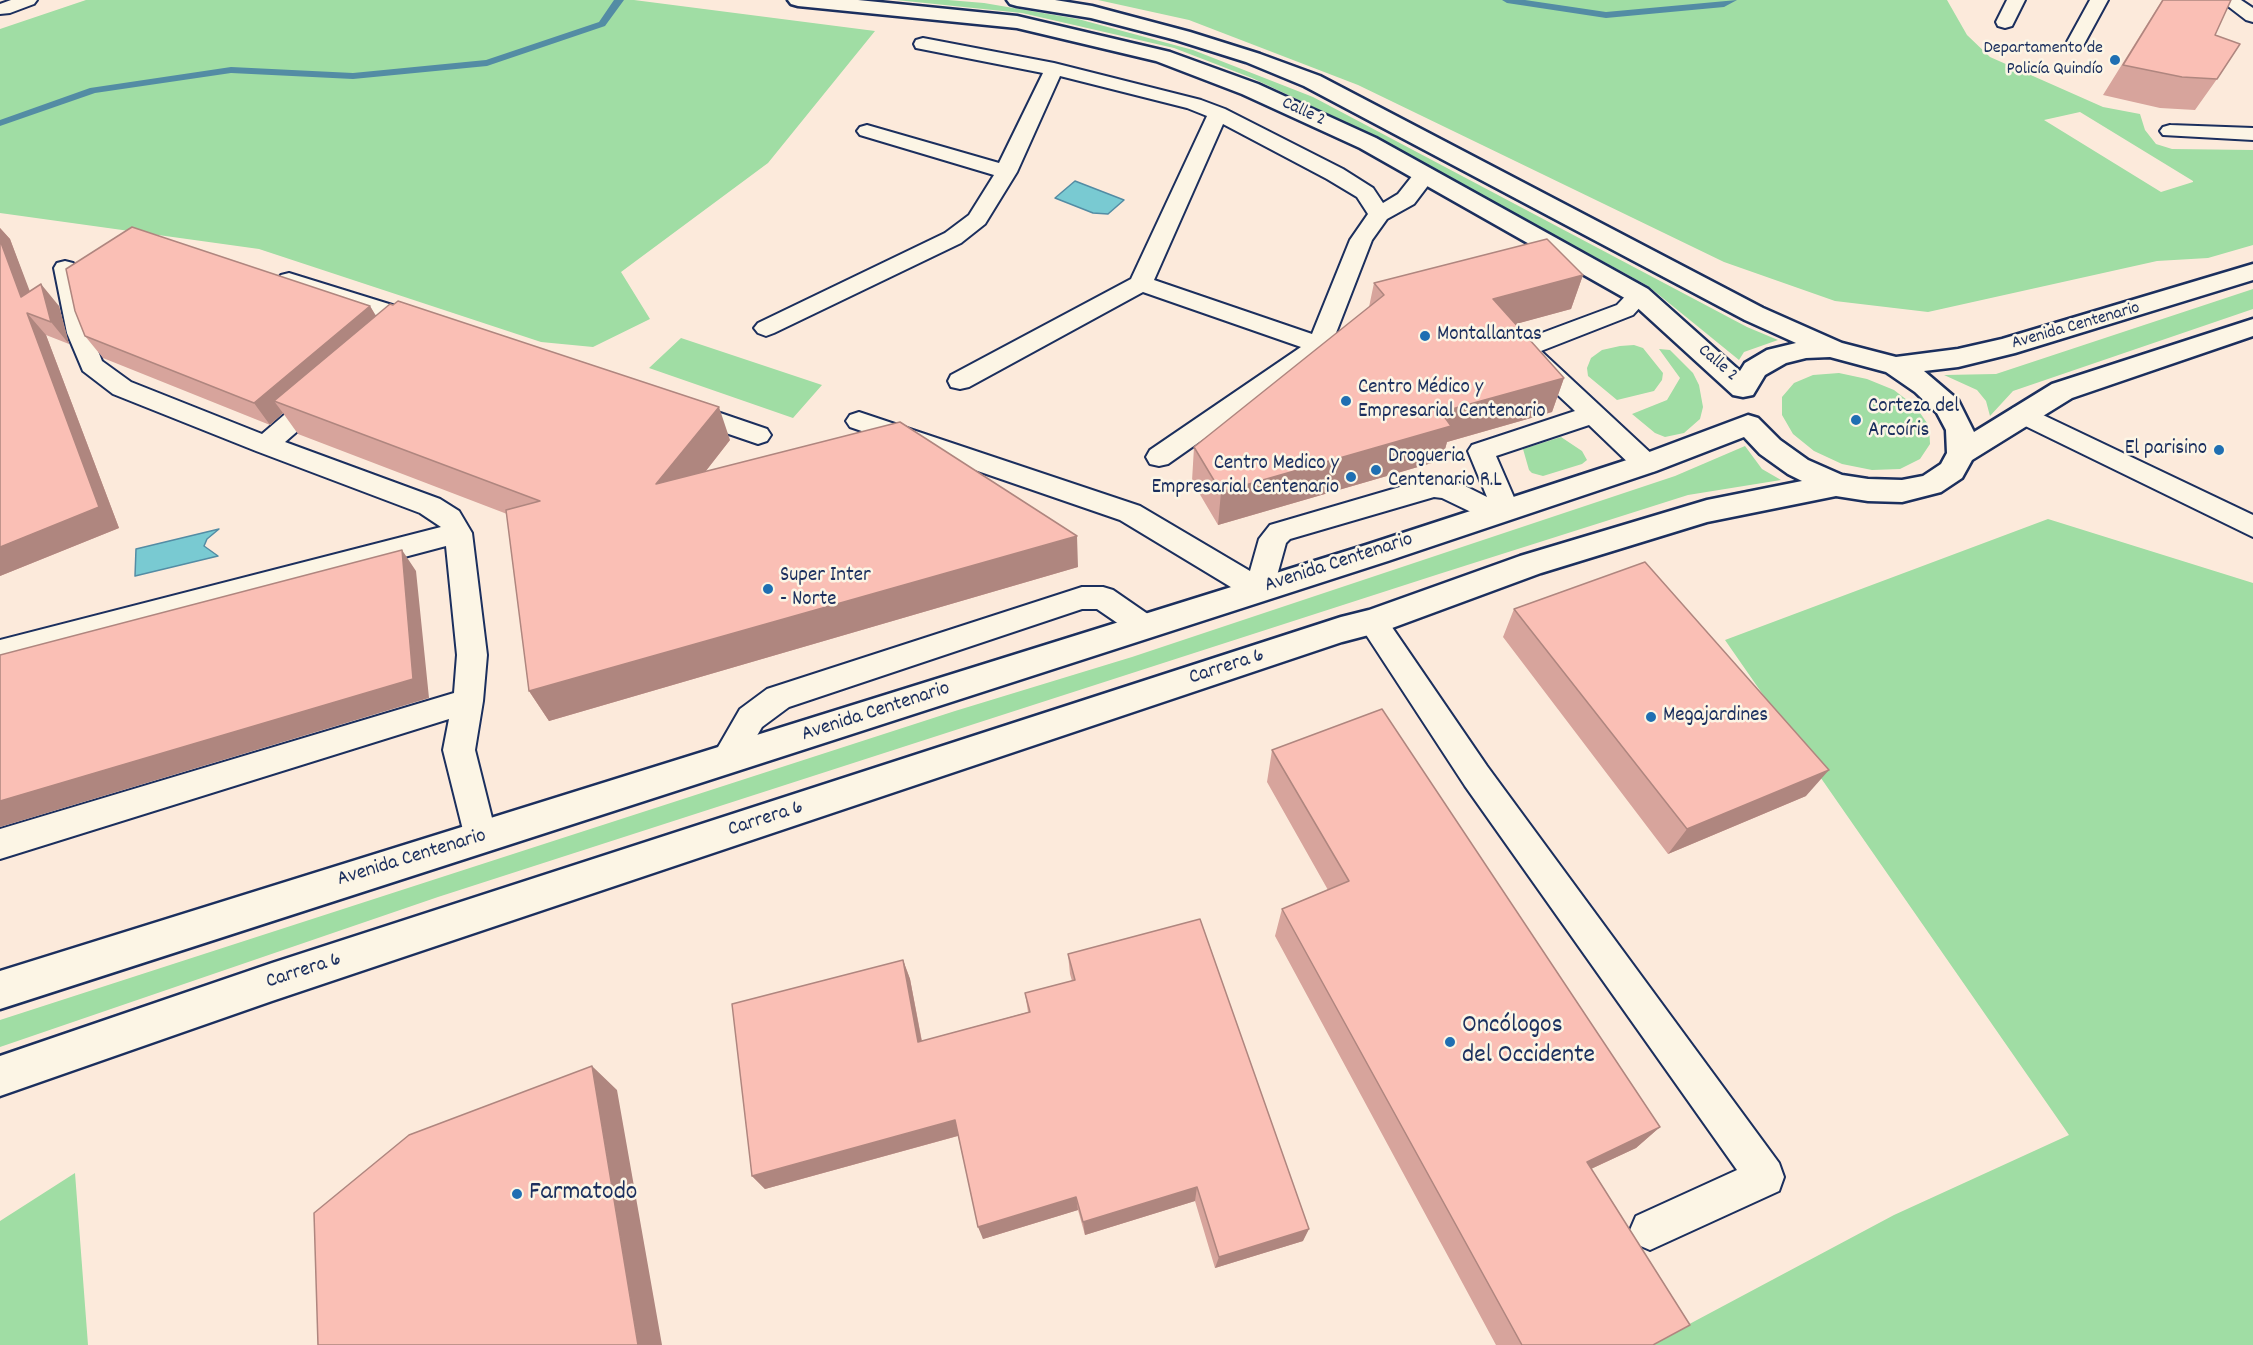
<!DOCTYPE html>
<html>
<head>
<meta charset="utf-8">
<style>
  body { margin:0 }
  canvas { display:block; background:#fceadb }
</style>
</head>
<body>
<canvas width="2253" height="1345"></canvas>
<script>
const g = document.querySelector('canvas').getContext('2d');
g.lineJoin = 'round';
function fill(path, color) {
  g.fillStyle = color;
  g.fill(path, 'evenodd');
}
function shape(rows) {
  const path = new Path2D();
  for (const r of rows) {
    path.moveTo(r[0], r[1]);
    for (let i = 2; i < r.length; i += 2) path.lineTo(r[i], r[i + 1]);
  }
  return path;
}
function trace(path, color, width, dash) {
  g.strokeStyle = color;
  g.lineWidth = width;
  g.lineCap = dash ? 'butt' : 'round';
  g.setLineDash(dash || []);
  g.stroke(path);
}
function label(font, color, halo, rows, align = 'center') {
  g.font = font + ' Dekko,sans-serif';
  g.lineWidth = 5;
  g.setLineDash([]);
  g.textBaseline = 'middle';
  g.strokeStyle = halo;
  g.fillStyle = color;
  for (const [text, x, y, turn = 0] of rows) {
    g.save();
    g.translate(x, y);
    g.rotate((+turn || 0) * Math.PI / 180);
    g.textAlign = isNaN(turn) ? turn : align;
    if (halo) g.strokeText(text, 0, 0);
    g.fillText(text, 0, 0);
    g.restore();
  }
}
const green = shape([
  [86,0,634,0,875,31,768,163,621,272,650,319,593,347,541,342,259,249,0,213,0,29],
  [896,0,948,0,984,3,1078,19,1193,50,1313,97,1747,327,1778,340,1744,352,1739,360,1648,286,1367,132,1252,78,1174,48,1022,13],
  [1098,0,1947,0,1967,35,1990,57,2103,107,2140,114,2145,130,2156,144,2172,149,2253,150,2253,245,2208,258,2157,261,1928,312,1835,301,1724,262,1358,85,1189,20],
  [2080,112,2193,181,2193,182,2161,192,2044,120],
  [2253,289,2253,309,2013,391,1990,416,1986,401,1977,390,1944,375,1996,374],
  [681,338,822,385,793,418,649,368],
  [1634,345,1643,348,1663,373,1662,380,1654,391,1617,400,1588,376,1587,368,1591,358,1602,350,1620,346],
  [1659,349,1670,350,1693,373,1699,385,1703,407,1700,419,1684,433,1665,437,1655,433,1632,414,1667,400,1680,378],
  [1839,373,1867,379,1894,390,1916,407,1929,426,1930,444,1920,459,1900,469,1872,470,1842,464,1814,451,1793,434,1782,415,1782,397,1794,383,1813,375],
  [1561,437,1582,451,1587,460,1582,464,1543,476,1532,473,1529,470,1523,449],
  [1745,446,1762,469,1781,480,1688,495,1439,574,438,897,0,1047,0,1020,955,711,1132,657,1675,476],
  [2048,519,2253,583,2253,1345,1650,1345,1894,1215,2069,1135,1725,640],
  [75,1173,88,1345,0,1345,0,1221]
]);
const water = shape([
  [1075,181,1124,200,1108,214,1093,213,1055,198,1075,181],
  [219,529,207,539,204,546,218,556,135,576,136,549,219,529]
]);
const stream = shape([
  [614,0,624,0,605,26,487,66,353,79,231,73,95,93,0,126,0,120,90,88,231,67,353,73,486,60,599,22,614,0],
  [1502,0,1525,0,1606,12,1737,0,1724,7,1606,18,1507,3,1502,0]
]);
const service = shape([
  [11,0,37,0,34,4,10,13,0,14,0,4,11,0],
  [2007,0,2025,0,2012,26,2005,28,1998,26,1996,22,2007,0],
  [2090,0,2108,0,2083,46,2069,46,2067,42,2090,0],
  [2220,0,2241,0,2253,8,2253,22,2246,20,2220,0],
  [923,38,1054,63,1201,100,1225,109,1343,169,1373,188,1383,203,1398,194,1417,170,1425,169,1433,170,1436,175,1414,204,1387,219,1372,240,1329,351,1168,464,1159,466,1150,464,1146,457,1150,450,1301,347,1143,292,969,387,960,389,951,387,948,381,951,375,1131,279,1207,116,1187,108,1060,76,1017,172,985,224,961,243,774,333,766,336,758,333,754,328,758,323,945,233,969,215,994,175,860,135,857,131,860,127,867,125,999,163,1043,73,916,48,914,44,916,40,923,38],
  [1223,124,1327,179,1357,197,1368,214,1350,240,1312,334,1154,280,1223,124],
  [2170,125,2253,128,2253,140,2163,135,2160,131,2163,127,2170,125],
  [65,261,73,263,76,268,91,333,102,361,131,382,262,434,312,391,321,388,330,391,334,397,330,403,285,442,440,499,459,511,472,533,487,655,483,701,475,750,497,838,493,848,481,853,469,848,465,838,443,750,449,719,0,859,0,829,454,693,457,655,446,546,0,664,0,640,441,527,420,513,256,451,113,394,83,371,67,333,54,268,57,263,65,261],
  [289,273,431,317,435,322,431,327,423,330,281,285,277,280,281,275,289,273],
  [1639,288,1647,290,1651,295,1633,315,1541,351,1655,457,1659,464,1655,471,1646,473,1637,471,1589,425,1496,456,1519,509,1515,516,1494,523,1442,498,1434,497,1290,539,1286,543,1273,590,1269,598,1259,601,1249,598,1120,520,850,427,846,421,850,415,859,412,868,415,1140,506,1250,571,1259,539,1270,525,1434,477,1457,482,1487,497,1468,451,1472,445,1575,411,1515,355,1512,349,1515,343,1617,305,1631,290,1639,288],
  [688,402,767,429,771,435,767,441,758,444,679,417,675,411,679,405,688,402],
  [2022,405,2253,515,2253,537,2013,420,2009,414,2013,408,2022,405],
  [1082,587,1103,587,1113,590,1155,619,1160,627,1155,635,1145,638,1135,635,1097,609,1082,609,789,707,762,727,737,770,726,774,715,770,710,761,740,709,767,689,1082,587],
  [1373,611,1383,614,1487,766,1779,1163,1784,1177,1779,1191,1650,1250,1636,1244,1630,1230,1636,1216,1737,1170,1465,786,1363,630,1358,622,1363,614,1373,611]
]);
const secondary = shape([
  [788,0,858,0,1017,16,1170,52,1258,84,1376,138,1648,289,1740,371,1745,363,1767,350,1796,343,1745,320,1304,86,1246,62,1176,40,1091,18,1017,6,1010,4,1007,0,1055,0,1092,6,1190,32,1260,54,1320,76,1763,308,1842,343,1896,357,1958,349,2002,339,2253,264,2253,280,2015,353,1958,367,1924,371,1958,400,1974,432,2052,384,2253,319,2253,336,2072,398,1972,460,1962,478,1941,492,1902,502,1868,501,1836,496,1707,522,1541,573,1384,631,1342,642,272,1001,0,1096,0,1056,272,963,1341,617,1369,610,1520,556,1707,500,1802,481,1788,474,1760,454,1744,437,1656,471,1388,561,0,1009,0,971,1366,545,1636,457,1748,415,1758,418,1780,440,1808,460,1842,475,1868,479,1902,480,1923,476,1941,464,1947,453,1946,430,1937,413,1915,392,1886,372,1830,357,1806,358,1786,363,1765,375,1753,395,1743,397,1733,395,1630,301,1360,148,1242,94,1156,61,1017,28,798,6,791,4,788,0]
]);
const wall = shape([
  [2162,0,2231,0,2215,35,2217,79,2195,110,2160,108,2103,95],
  [0,228,10,239,29,291,59,306,69,344,46,335,119,528,0,576],
  [1583,275,1571,309,1515,324,1564,378,1552,412,1447,442,1442,460,1218,525,1192,481,1194,447,1369,307,1374,283],
  [370,306,376,316,730,440,705,472,1078,567,549,721,529,691,507,514,298,434,283,413,270,425,103,358,85,336],
  [1514,609,1806,796,1668,854,1503,637],
  [1272,750,1660,1127,1636,1148,1591,1169,1653,1345,1496,1345,1275,936,1282,909,1328,890,1267,782],
  [1068,954,1303,1241,1215,1268,1195,1201,1085,1235,1078,1210,983,1239,958,1136,765,1189,752,1176,903,960,910,979,922,1041,1028,1012,1025,993,1072,981,1070,974]
]);
const shadedWall = shape([
  [0,228,10,239,40,318,21,297,0,240],
  [1583,275,1571,309,1483,333,1493,299],
  [41,284,59,306,69,344,51,322],
  [370,306,383,328,274,401,283,413,270,425,254,403],
  [27,313,46,335,119,528,0,576,0,547],
  [1564,378,1552,412,1447,442,1442,460,1218,525,1221,492,1441,412],
  [719,407,730,440,670,517,656,484],
  [1077,536,1078,567,549,721,529,691],
  [402,550,416,571,429,698,0,827,0,801],
  [1829,770,1806,796,1668,854,1687,829],
  [903,960,910,979,925,1059,918,1042],
  [592,1066,617,1090,662,1345,638,1345],
  [955,1120,961,1135,765,1189,752,1176],
  [1660,1127,1636,1148,1565,1181,1587,1162],
  [1197,1187,1195,1201,1085,1235,1083,1222],
  [1076,1197,1078,1210,983,1239,978,1227],
  [1309,1229,1303,1241,1215,1268,1219,1257]
]);
const building = shape([
  [2163,0,2231,0,2215,35,2240,44,2217,79,2182,77,2123,65,2163,0],
  [132,227,370,306,254,403,85,336,75,311,66,269,132,227],
  [1547,239,1583,275,1493,299,1564,378,1441,412,1451,426,1221,492,1194,447,1384,295,1374,283,1547,239],
  [0,240,21,297,41,284,51,322,27,313,99,507,0,547,0,240],
  [398,301,719,407,656,484,900,422,1077,536,529,691,506,510,540,501,274,401,390,304,393,305,398,301],
  [402,550,413,679,0,801,0,655,402,550],
  [1645,562,1829,770,1687,829,1514,609,1645,562],
  [1382,709,1660,1127,1587,1162,1690,1325,1653,1345,1522,1345,1282,909,1349,881,1272,750,1382,709],
  [1200,919,1309,1229,1219,1257,1197,1187,1083,1222,1076,1197,978,1227,955,1120,752,1176,732,1004,903,960,918,1042,1030,1012,1025,993,1075,980,1068,954,1200,919],
  [592,1066,638,1345,318,1345,314,1213,409,1135,592,1066]
]);
const markers = [
  [2115,60,6,"#1f6fb2"],
  [1425,336,6,"#1f6fb2"],
  [1346,401,6,"#1f6fb2"],
  [1856,420,6,"#1f6fb2"],
  [2219,450,6,"#1f6fb2"],
  [1376,470,6,"#1f6fb2"],
  [1351,477,6,"#1f6fb2"],
  [768,589,6,"#1f6fb2"],
  [1651,717,6,"#1f6fb2"],
  [1450,1042,6,"#1f6fb2"],
  [517,1194,6,"#1f6fb2"]
];
const farPoinames = [
  ["Departamento de",2103,50],
  ["Policía Quindío",2103,71]
];
const farStreetnames = [
  ["Calle 2",1303,113,25],
  ["Avenida Centenario",2076,327,-16],
  ["Calle 2",1717,364,41]
];
const poiNames = [
  ["Montallantas",1437,336],
  ["Centro Médico y",1358,389],
  ["Empresarial Centenario",1358,413],
  ["Corteza del",1868,408],
  ["Arcoíris",1868,432],
  ["El parisino",2207,450,"right"],
  ["Drogueria",1388,458],
  ["Centenario R.L",1388,482],
  ["Centro Medico y",1339,465,"right"],
  ["Empresarial Centenario",1339,489,"right"],
  ["Super Inter",780,577],
  ["- Norte",780,601],
  ["Megajardines",1663,717]
];
const streetNames = [
  ["Avenida Centenario",1339,564,-18],
  ["Carrera 6",1227,668,-18],
  ["Avenida Centenario",876,713,-18],
  ["Carrera 6",766,820,-18],
  ["Avenida Centenario",412,859,-17],
  ["Carrera 6",304,972,-18]
];
const nearPoinames = [
  ["Oncólogos",1462,1027],
  ["del Occidente",1462,1057],
  ["Farmatodo",529,1194]
];
fill(green, '#a0dda4');
fill(water, '#79cad2');
trace(water, '#538ca4', 1.5);
fill(stream, '#538ca4');
trace(service, '#1b2f5e', 4);
trace(secondary, '#1b2f5e', 5);
fill(service, '#fcf5e5');
fill(secondary, '#fcf5e5');
fill(wall, '#d7a49c');
fill(shadedWall, '#af867f');
fill(building, '#fabfb5');
trace(building, '#af867f', 1.5);
for (const [x, y, r, color] of markers) {
  const dot = new Path2D();
  dot.arc(x, y, r, 0, 2 * Math.PI);
  g.fillStyle = color;
  g.fill(dot);
  trace(dot, '#fcf5e5', 2);
}
label('18px', '#1b2f5e', '#fcf5e5', farPoinames, 'right');
label('18px', '#1b2f5e', '#fcf5e5', farStreetnames);
label('21px', '#1b2f5e', '#fcf5e5', poiNames, 'left');
label('21px', '#1b2f5e', '#fcf5e5', streetNames);
label('26px', '#1b2f5e', '#fcf5e5', nearPoinames, 'left');
</script>
</body>
</html>
